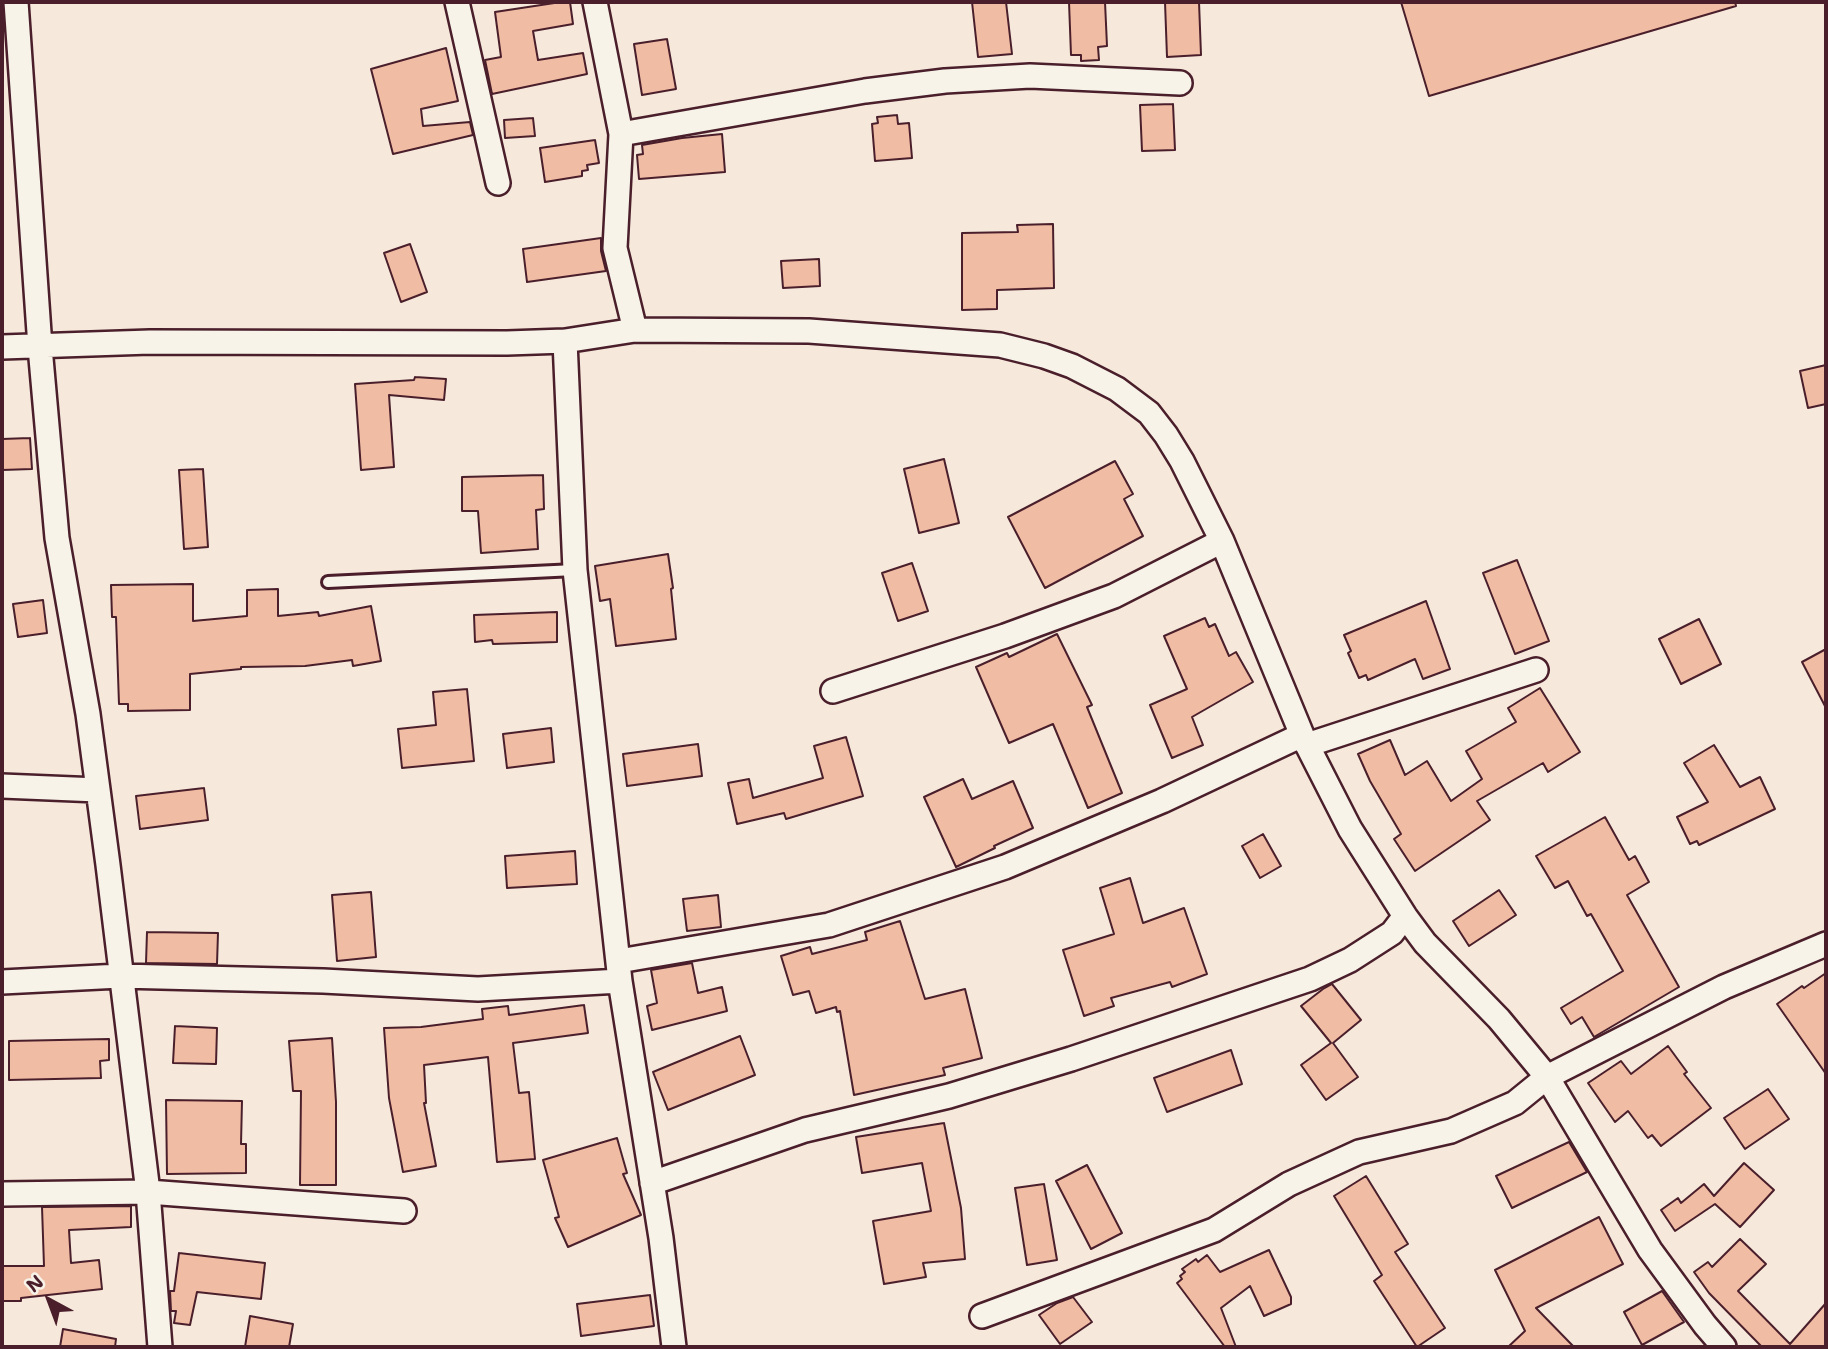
<!DOCTYPE html>
<html>
<head>
<meta charset="utf-8">
<style>
  body { margin:0 }
  #map { position:relative; width:1828px; height:1349px; overflow:hidden; background:#f6e8da; font-family:"Shantell Sans",sans-serif }
  canvas { display:block }
  .frame { position:absolute; inset:0; border:4px solid #4a1f2b; pointer-events:none }
  .north { position:absolute; left:14px; top:1265px; width:70px; height:70px; -webkit-text-stroke:5px #f7f3e8; paint-order:stroke; rotate:319deg; font-size:19px; font-weight:700; line-height:28px; text-align:center; color:#4a1f2b }
  .north::after { content:''; display:block; margin:auto; width:24px; height:32px; background:#4a1f2b; clip-path:polygon(50% 0,100% 100%,50% 72%,0 100%) }
</style>
</head>
<body>
<div id="map">
<canvas width="1828" height="1349"></canvas>
<div class="frame"></div>
<div class="north">N</div>
</div>
<script>
const g = document.querySelector('canvas').getContext('2d');
g.lineJoin = 'round';
function fill(path, color) {
  g.fillStyle = color;
  g.fill(path, 'evenodd');
}
function shape(rows) {
  const path = new Path2D();
  for (const r of rows) {
    path.moveTo(r[0], r[1]);
    for (let i = 2; i < r.length; i += 2) path.lineTo(r[i], r[i + 1]);
  }
  return path;
}
function trace(path, color, width, dash) {
  g.strokeStyle = color;
  g.lineWidth = width;
  g.lineCap = dash ? 'butt' : 'round';
  g.setLineDash(dash || []);
  g.stroke(path);
}
const building = shape([
  [561,2,570,2,573,24,533,31,538,60,583,53,587,74,492,94,485,60,501,57,495,12,561,2],
  [972,2,1006,2,1012,54,978,57,972,2],
  [1069,2,1105,2,1107,46,1098,47,1099,60,1081,61,1081,55,1071,55,1069,2],
  [1165,2,1199,2,1201,55,1167,57,1165,2],
  [1401,2,1735,2,1736,6,1429,96,1401,2],
  [667,39,676,89,642,95,634,44,667,39],
  [446,48,458,101,421,109,423,126,470,122,473,135,393,154,371,69,446,48],
  [1173,104,1175,150,1142,151,1140,105,1173,104],
  [897,115,898,124,909,123,912,158,875,161,872,124,878,123,877,117,897,115],
  [533,118,535,136,505,138,504,120,533,118],
  [722,134,725,172,639,179,637,155,643,154,642,145,682,138,722,134],
  [595,140,599,163,587,165,588,170,582,171,582,176,545,182,540,148,595,140],
  [1053,224,1054,288,997,290,997,309,962,310,962,233,1018,232,1017,225,1053,224],
  [601,238,601,251,606,271,527,282,523,249,601,238],
  [410,244,427,292,401,302,384,253,410,244],
  [819,259,820,286,783,288,781,261,819,259],
  [1826,365,1826,404,1808,408,1800,371,1826,365],
  [415,377,446,379,444,400,389,395,394,467,361,470,355,384,414,380,415,377],
  [30,438,32,469,2,470,2,439,30,438],
  [944,459,959,523,919,533,904,469,944,459],
  [1115,461,1133,494,1124,499,1143,536,1045,588,1008,517,1115,461],
  [203,469,208,547,184,549,179,470,203,469],
  [543,475,544,509,536,510,538,549,481,553,478,511,462,511,462,477,543,475],
  [668,554,673,588,671,589,676,639,616,646,610,599,600,601,595,566,668,554],
  [1517,560,1549,641,1515,654,1483,573,1517,560],
  [912,563,928,611,898,621,882,573,912,563],
  [193,584,193,621,247,616,247,590,278,589,278,616,318,612,319,616,371,606,381,661,353,666,352,660,305,666,241,667,241,669,190,674,190,710,128,711,128,704,119,704,116,617,112,617,111,585,193,584],
  [43,600,47,633,18,637,13,604,43,600],
  [1426,601,1450,669,1423,679,1415,659,1368,680,1366,675,1359,678,1348,653,1351,651,1344,635,1426,601],
  [557,612,557,642,493,644,492,640,475,642,474,615,557,612],
  [1205,618,1209,627,1215,624,1229,656,1236,652,1253,682,1192,717,1203,745,1172,758,1150,705,1187,689,1164,636,1205,618],
  [1699,619,1721,664,1681,684,1659,639,1699,619],
  [1057,634,1092,705,1087,707,1122,793,1088,808,1053,724,1009,743,976,667,1007,653,1009,657,1057,634],
  [1826,649,1826,708,1802,662,1826,649],
  [1540,688,1580,752,1548,772,1543,763,1477,801,1490,820,1415,871,1394,839,1401,834,1370,781,1358,754,1390,740,1405,775,1427,761,1451,801,1482,779,1466,751,1516,722,1508,708,1540,688],
  [467,689,474,761,402,768,398,729,436,725,433,692,467,689],
  [551,728,554,762,507,768,503,734,551,728],
  [846,737,863,796,786,819,784,813,737,824,728,783,749,779,753,798,823,778,814,746,846,737],
  [698,744,702,776,627,786,623,754,698,744],
  [1714,745,1740,787,1760,777,1775,809,1699,845,1697,841,1690,844,1677,817,1708,802,1684,763,1714,745],
  [963,779,972,799,1013,781,1033,828,994,846,995,848,956,867,924,797,963,779],
  [204,788,208,820,140,829,136,796,204,788],
  [1605,817,1629,860,1635,856,1649,882,1627,895,1679,987,1594,1037,1582,1017,1571,1024,1561,1008,1623,971,1591,914,1587,916,1568,881,1555,888,1536,856,1605,817],
  [1263,834,1281,866,1260,878,1242,846,1263,834],
  [575,851,577,884,507,888,505,856,575,851],
  [1130,878,1143,923,1184,908,1207,974,1172,987,1170,982,1111,998,1114,1006,1084,1016,1063,950,1114,934,1100,888,1130,878],
  [1499,890,1516,915,1469,946,1453,921,1499,890],
  [371,892,376,957,337,961,332,895,371,892],
  [718,895,721,927,687,931,683,899,718,895],
  [900,921,925,999,965,989,982,1058,943,1068,945,1075,854,1095,840,1011,837,1012,836,1007,816,1013,809,991,793,995,781,956,810,947,812,954,867,940,865,932,900,921],
  [147,932,218,933,217,964,146,963,147,932],
  [692,963,698,993,722,987,727,1011,652,1030,647,1006,657,1003,651,970,692,963],
  [1826,973,1826,1074,1777,1004,1802,986,1804,988,1826,973],
  [1332,984,1361,1020,1333,1043,1358,1077,1326,1100,1301,1065,1331,1043,1301,1006,1323,989,1332,984],
  [584,1005,588,1033,513,1043,519,1093,529,1092,535,1159,497,1162,488,1057,424,1065,426,1103,424,1103,436,1166,403,1172,389,1098,384,1028,421,1027,483,1019,482,1009,508,1006,509,1015,584,1005],
  [175,1026,217,1028,216,1064,173,1063,175,1026],
  [740,1036,755,1075,668,1110,653,1072,740,1036],
  [332,1038,336,1102,336,1185,300,1185,301,1091,293,1091,289,1041,332,1038],
  [109,1039,109,1060,100,1061,101,1078,9,1080,9,1041,109,1039],
  [1668,1046,1687,1072,1684,1074,1711,1108,1661,1146,1652,1135,1648,1138,1628,1111,1615,1122,1588,1083,1621,1061,1631,1074,1668,1046],
  [1231,1050,1242,1084,1167,1112,1154,1078,1231,1050],
  [1768,1089,1789,1119,1745,1149,1724,1118,1768,1089],
  [166,1100,242,1101,241,1144,246,1144,246,1173,167,1174,166,1100],
  [944,1123,961,1208,965,1259,923,1263,926,1277,884,1284,873,1221,931,1211,922,1163,862,1173,856,1137,944,1123],
  [617,1138,627,1173,623,1174,641,1215,568,1247,555,1218,559,1217,543,1160,617,1138],
  [1569,1142,1587,1172,1512,1208,1496,1176,1569,1142],
  [1744,1163,1774,1190,1740,1227,1715,1204,1675,1231,1661,1210,1678,1198,1681,1203,1704,1184,1714,1196,1744,1163],
  [1087,1165,1122,1233,1091,1249,1056,1181,1087,1165],
  [1366,1176,1408,1244,1395,1252,1445,1328,1417,1347,1374,1281,1382,1275,1334,1196,1366,1176],
  [1044,1184,1057,1260,1027,1265,1015,1188,1044,1184],
  [131,1206,131,1227,69,1230,71,1263,99,1260,102,1289,21,1298,21,1301,2,1301,2,1266,44,1266,42,1207,131,1206],
  [1599,1217,1623,1264,1536,1308,1574,1347,1508,1347,1525,1331,1495,1270,1599,1217],
  [1740,1239,1766,1264,1738,1291,1790,1344,1826,1303,1826,1347,1762,1347,1709,1293,1694,1272,1708,1262,1712,1267,1740,1239],
  [1269,1250,1291,1297,1291,1304,1264,1316,1250,1286,1221,1308,1236,1347,1225,1347,1177,1283,1182,1279,1180,1276,1185,1272,1182,1269,1196,1259,1198,1262,1207,1255,1220,1272,1269,1250],
  [179,1253,265,1263,261,1299,197,1292,190,1325,174,1323,176,1311,171,1311,170,1291,174,1291,179,1253],
  [1662,1291,1684,1322,1642,1345,1624,1312,1662,1291],
  [650,1295,654,1326,581,1336,577,1304,650,1295],
  [1073,1297,1092,1322,1060,1344,1039,1315,1057,1303,1073,1297],
  [250,1316,293,1324,289,1347,245,1347,250,1316],
  [63,1329,116,1339,115,1347,60,1347,63,1329]
]);
const lane = shape([
  [328,582,575,570]
]);
const street = shape([
  [16,2,40,347,57,538,88,714,108,865,148,1192,160,1347],
  [457,2,498,183],
  [595,2,621,134,615,248,635,330],
  [621,134,865,91,945,81,1030,76,1180,83],
  [565,341,575,570,620,981,661,1238,674,1347],
  [2,347,150,342,507,343,565,341,635,330,809,331,1000,345,1044,356,1072,366,1117,389,1149,413,1166,435,1182,461,1222,541,1302,735,1350,829,1405,916,1425,943,1499,1019,1547,1077,1650,1250,1705,1325,1724,1347],
  [833,691,1005,636,1114,596,1222,541],
  [1307,745,1536,670],
  [2,786,98,790],
  [619,961,829,925,1005,867,1162,801,1302,735],
  [2,982,120,976,323,981,478,989,620,981],
  [652,1183,805,1130,949,1096,1071,1059,1310,979,1350,960,1392,933,1405,916],
  [2,1194,148,1192,404,1211],
  [982,1316,1214,1230,1289,1184,1359,1152,1451,1131,1515,1103,1547,1077,1724,987,1826,944]
]);
fill(building, '#f1bca4');
trace(building, '#4a1f2b', 2);
trace(lane, '#4a1f2b', 16);
trace(street, '#4a1f2b', 28);
trace(lane, '#f7f3e8', 10);
trace(street, '#f7f3e8', 23);
</script>
</body>
</html>
